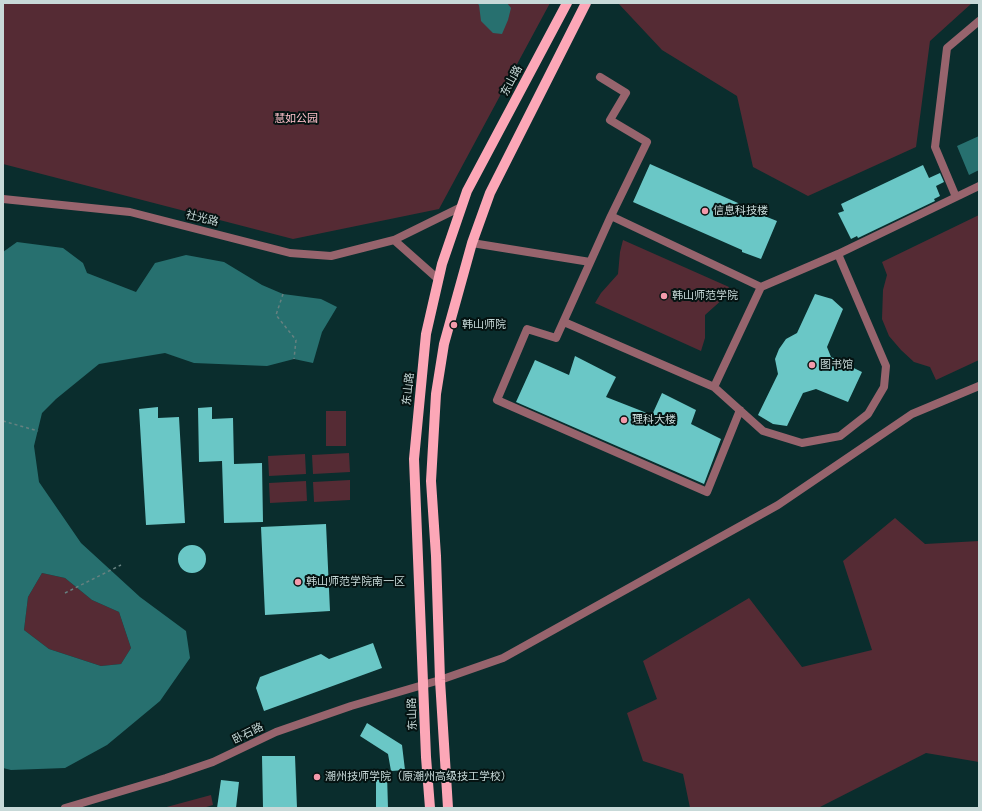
<!DOCTYPE html>
<html>
<head>
<meta charset="utf-8">
<style>
  body { margin:0 }
  #map { position:relative; width:982px; height:811px; overflow:hidden; background:#0a2d2d; font-family:Poppins,sans-serif }
  canvas { display:block }
  .frame { position:absolute; inset:0; border:4px solid #c7d9d8; pointer-events:none }
</style>
</head>
<body>
<div id="map">
<canvas width="982" height="811"></canvas>
<div class="frame"></div>
</div>
<script>
const g = document.querySelector('canvas').getContext('2d');
g.lineJoin = 'round';
function fill(path, color) {
  g.fillStyle = color;
  g.fill(path, 'evenodd');
}
function shape(rows) {
  const path = new Path2D();
  for (const r of rows) {
    if (r.length === 3) {
      path.moveTo(r[0] + r[2], r[1]);
      path.arc(r[0], r[1], r[2], 0, 2 * Math.PI);
      continue;
    }
    path.moveTo(r[0], r[1]);
    for (let i = 2; i < r.length; i += 2) path.lineTo(r[i], r[i + 1]);
  }
  return path;
}
function trace(path, color, width, dash) {
  g.strokeStyle = color;
  g.lineWidth = width;
  g.lineCap = dash ? 'butt' : 'round';
  g.setLineDash(dash || []);
  g.stroke(path);
}
function label(font, color, halo, rows, align = 'center') {
  g.font = font + ' Poppins,"Noto Sans SC",sans-serif';
  g.lineWidth = 4;
  g.setLineDash([]);
  g.textBaseline = 'middle';
  g.strokeStyle = halo;
  g.fillStyle = color;
  for (const [text, x, y, turn = 0] of rows) {
    g.save();
    g.translate(x, y);
    g.rotate((+turn || 0) * Math.PI / 180);
    g.textAlign = isNaN(turn) ? turn : align;
    if (halo) g.strokeText(text, 0, 0);
    g.fillText(text, 0, 0);
    g.restore();
  }
}
const green = shape([
  [3,3,550,3,439,209,293,239,3,164],
  [618,3,972,3,930,41,916,147,808,196,753,167,737,96,662,50],
  [979,215,979,360,936,380,930,367,914,362,901,350,889,336,882,319,883,290,887,275,882,262],
  [623,240,729,287,724,298,705,315,705,338,701,351,595,303,601,293,618,274,620,252],
  [326,411,346,411,346,446,326,446],
  [349,453,350,472,313,474,312,455],
  [305,454,306,474,269,476,268,456],
  [350,480,350,500,314,502,313,482],
  [306,481,307,501,270,503,269,483],
  [895,518,925,544,979,541,979,762,926,753,818,808,690,808,683,774,643,761,627,713,657,699,643,661,749,598,802,667,872,650,843,561],
  [42,573,65,578,92,600,119,612,131,648,121,664,101,666,49,649,24,630,28,597],
  [211,795,213,805,203,808,163,808]
]);
const water = shape([
  [477,3,507,3,511,8,508,20,502,34,493,33,481,21,479,5],
  [979,136,979,170,969,175,957,146],
  [17,242,63,248,83,263,87,273,136,292,155,263,186,255,224,262,262,285,283,294,321,299,337,307,322,332,313,363,294,359,267,366,194,363,165,353,99,364,56,399,42,413,34,446,39,482,81,543,140,597,186,631,190,658,160,701,107,745,65,768,11,770,3,768,3,252],
  [42,573,65,578,92,600,119,612,131,648,121,664,101,666,49,649,24,630,28,597]
]);
const building = shape([
  [650,164,747,207,747,209,777,221,761,259,742,252,742,250,633,202],
  [923,165,929,178,940,173,944,182,936,186,940,196,934,199,935,201,858,238,857,236,851,239,838,213,844,211,841,204],
  [815,294,832,299,843,309,827,347,831,357,862,372,848,402,816,389,803,393,787,426,773,424,758,415,778,374,775,359,779,349,786,339,797,333],
  [575,356,616,377,606,397,652,415,662,393,696,410,691,424,721,439,704,484,516,402,535,360,569,375],
  [158,407,158,418,179,417,185,523,146,525,139,409],
  [212,407,212,419,233,418,234,464,262,463,263,522,224,523,222,461,199,462,198,408],
  [326,524,330,611,265,615,261,527],
  [192,559,14],
  [373,643,382,668,264,711,256,688,260,677,321,654,329,659],
  [367,723,402,745,405,770,391,771,388,754,360,736],
  [262,756,295,756,297,808,263,808],
  [376,774,387,774,388,808,376,808],
  [221,780,239,782,236,808,217,808]
]);
const path = shape([
  [283,294,276,315,296,340,294,359],
  [3,421,38,431],
  [65,593,121,565]
]);
const minor = shape([
  [600,77,626,93,610,120,647,142,611,216,556,338,527,329,497,400,707,492,740,410],
  [956,197,935,147,947,48,979,21],
  [611,216,761,287],
  [472,243,590,262],
  [838,254,886,366,884,387,868,414,840,436,802,443,763,431,714,387,761,287,838,254,979,186],
  [564,322,714,387],
  [65,808,166,778,213,762,276,732,351,706,440,680,503,658,778,505,912,414,979,386]
]);
const tertiary = shape([
  [3,199,130,212,290,253,331,256,394,240],
  [438,279,394,240,461,207]
]);
const primary = shape([
  [430,808,426,757,414,459,426,334,442,264,467,191,567,3],
  [448,808,440,680,436,556,431,481,436,394,444,344,472,243,490,193,586,3]
]);
const markers = [
  [705,211,4,"#f39aab"],
  [664,296,4,"#f39aab"],
  [454,325,4,"#f39aab"],
  [812,365,4,"#f39aab"],
  [624,420,4,"#f39aab"],
  [298,582,4,"#f39aab"],
  [317,777,4,"#f39aab"]
];
const streetNames = [
  ["东山路",512,81,-62],
  ["社光路",202,219,14],
  ["东山路",409,389,-84],
  ["东山路",413,714,-92],
  ["卧石路",248,734,-26]
];
const parkNames = [
  ["慧如公园",296,119]
];
const poiNames = [
  ["信息科技楼",713,211],
  ["韩山师范学院",672,296],
  ["韩山师院",462,325],
  ["图书馆",820,365],
  ["理科大楼",632,420],
  ["韩山师范学院南一区",306,582],
  ["潮州技师学院（原潮州高级技工学校）",325,777]
];
fill(green, '#552b34');
fill(water, '#27706f');
fill(building, '#6ac7c6');
trace(path, '#668180', 1.5, [3, 3]);
trace(minor, '#97646d', 8);
trace(tertiary, '#97646d', 8);
trace(primary, '#fca7b7', 10);
for (const [x, y, r, color] of markers) {
  const dot = new Path2D();
  dot.arc(x, y, r, 0, 2 * Math.PI);
  g.fillStyle = color;
  g.fill(dot);
  trace(dot, '#051312', 1.5);
}
label('11px', '#c7d9d8', '#051312', streetNames);
label('11px', '#ffc2cc', '#051312', parkNames);
label('11px', '#c7d9d8', '#051312', poiNames, 'left');
</script>
</body>
</html>
